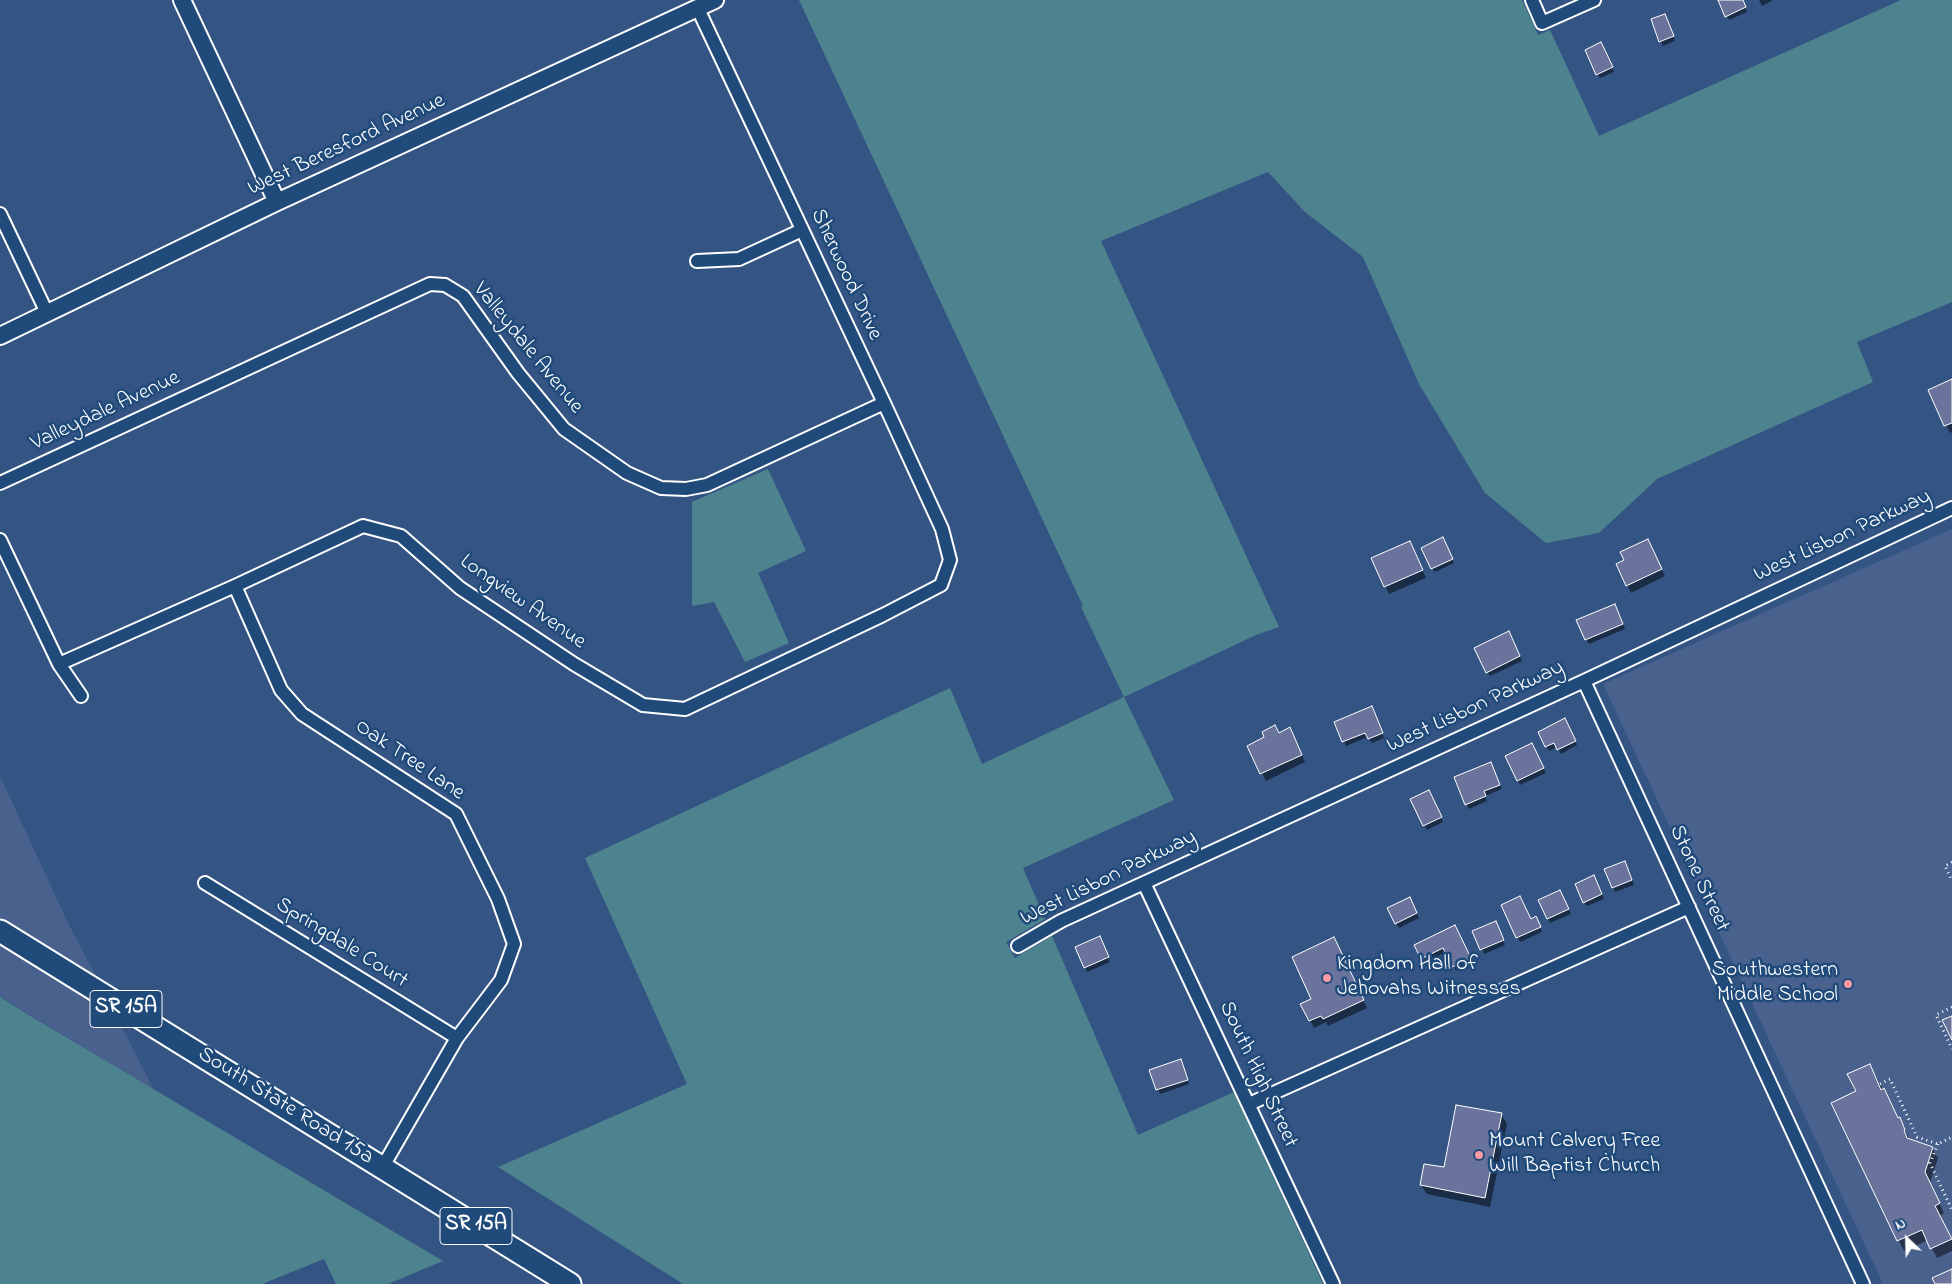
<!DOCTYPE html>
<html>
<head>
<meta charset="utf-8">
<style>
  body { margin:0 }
  #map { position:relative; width:1952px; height:1284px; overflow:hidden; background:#345584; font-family:"Indie Flower",sans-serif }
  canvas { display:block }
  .north { position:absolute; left:1882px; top:1214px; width:50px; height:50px; -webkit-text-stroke:4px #1f4a7a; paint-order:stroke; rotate:336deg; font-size:14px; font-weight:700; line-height:20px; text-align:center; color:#fff }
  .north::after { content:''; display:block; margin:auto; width:18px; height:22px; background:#fff; clip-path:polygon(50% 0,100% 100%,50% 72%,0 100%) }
</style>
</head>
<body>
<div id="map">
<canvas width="1952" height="1284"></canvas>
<div class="north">N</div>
</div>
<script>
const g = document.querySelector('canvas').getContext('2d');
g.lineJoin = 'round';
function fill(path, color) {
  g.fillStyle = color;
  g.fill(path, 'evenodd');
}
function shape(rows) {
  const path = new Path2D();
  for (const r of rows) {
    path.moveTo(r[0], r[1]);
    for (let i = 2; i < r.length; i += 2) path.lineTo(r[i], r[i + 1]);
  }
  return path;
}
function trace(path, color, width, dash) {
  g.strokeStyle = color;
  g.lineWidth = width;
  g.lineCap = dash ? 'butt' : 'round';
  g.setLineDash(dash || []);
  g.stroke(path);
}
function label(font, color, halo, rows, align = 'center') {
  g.font = font + ' "Indie Flower",sans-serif';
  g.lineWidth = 5;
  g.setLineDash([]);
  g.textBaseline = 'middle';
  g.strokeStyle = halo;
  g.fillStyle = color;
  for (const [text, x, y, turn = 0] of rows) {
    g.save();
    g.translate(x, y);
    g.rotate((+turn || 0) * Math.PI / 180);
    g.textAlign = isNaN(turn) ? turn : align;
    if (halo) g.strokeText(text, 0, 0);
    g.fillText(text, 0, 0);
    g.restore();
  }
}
const built = shape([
  [1952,529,1952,1284,1883,1284,1603,684],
  [0,776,68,923,99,982,0,921],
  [0,941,114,1012,154,1090,0,997]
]);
const green = shape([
  [799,0,1522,0,1538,35,1550,30,1599,136,1901,0,1952,0,1952,302,1857,342,1873,382,1657,479,1599,533,1546,543,1485,493,1419,384,1363,257,1305,212,1268,172,1101,241,1279,627,1256,635,1124,697,1174,800,1023,868,1045,919,1006,942,1015,958,1052,936,1138,1135,1234,1092,1323,1284,683,1284,498,1167,687,1084,585,858,950,688,982,764,1124,697,1081,607,1083,606],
  [768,469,806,551,758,573,789,643,745,662,714,602,692,606,692,502],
  [0,997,27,1014,443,1261,388,1284,336,1284,324,1259,262,1284,0,1284]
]);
const shadow = shape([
  [1719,0,1742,0,1747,12,1729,20],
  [1759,0,1773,0,1762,6],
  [1652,20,1667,20,1675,41,1663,46],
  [1603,48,1614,72,1600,78,1597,74],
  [1952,380,1952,432,1950,433,1929,390],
  [1445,544,1454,563,1435,572,1432,568],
  [1651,548,1665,576,1631,593,1617,564],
  [1413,550,1426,578,1389,594,1373,558],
  [1617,610,1625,629,1589,644,1586,639],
  [1511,637,1522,661,1490,676,1487,672],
  [1374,712,1384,738,1372,743,1368,737,1346,746,1336,723],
  [1567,724,1577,745,1561,754,1557,747,1549,751,1539,732],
  [1279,734,1293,736,1305,762,1266,781,1248,746],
  [1534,749,1546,773,1520,785,1518,780],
  [1493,768,1502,789,1485,796,1487,801,1469,809,1455,778],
  [1431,796,1443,822,1427,830,1412,799],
  [1627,867,1634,885,1615,892,1613,888],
  [1596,881,1604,899,1587,906,1584,902],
  [1562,896,1571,914,1550,923,1539,901],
  [1412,903,1419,918,1399,928,1389,909],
  [1502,906,1538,922,1542,932,1520,942],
  [1498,927,1505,945,1484,954,1482,949],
  [1457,931,1472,963,1456,971,1446,952,1425,963,1422,958],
  [1102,942,1110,962,1087,972,1085,967],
  [1337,946,1367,1008,1328,1026,1326,1022,1314,1028,1302,1004,1313,999],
  [1183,1065,1189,1084,1160,1094,1151,1070],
  [1875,1075,1910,1140,1932,1148,1938,1158,1930,1183,1944,1213,1940,1216,1952,1241,1952,1251,1937,1258,1928,1240,1904,1251,1833,1103,1858,1092],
  [1501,1114,1507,1124,1490,1207,1427,1194,1421,1185,1445,1169]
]);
const building = shape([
  [1718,0,1743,0,1746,7,1725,17,1718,0],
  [1665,14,1674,36,1659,42,1651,19,1665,14],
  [1601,42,1613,67,1596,75,1585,50,1601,42],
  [1952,379,1952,423,1944,426,1928,390,1952,379],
  [1443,537,1453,559,1431,569,1421,548,1443,537],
  [1648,539,1662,569,1626,586,1616,564,1624,560,1620,552,1648,539],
  [1410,541,1423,570,1384,587,1371,558,1410,541],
  [1615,604,1623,624,1585,640,1576,620,1615,604],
  [1509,631,1520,656,1486,673,1474,648,1509,631],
  [1372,706,1383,733,1368,739,1365,733,1342,742,1334,722,1372,706],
  [1565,718,1576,741,1557,750,1554,743,1545,747,1538,732,1565,718],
  [1275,725,1279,733,1290,727,1302,755,1260,774,1247,746,1264,737,1262,732,1275,725],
  [1532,743,1544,768,1517,781,1505,756,1532,743],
  [1491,762,1500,785,1484,791,1486,796,1465,805,1454,777,1491,762],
  [1429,790,1442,817,1423,826,1410,799,1429,790],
  [1625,861,1632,880,1612,888,1604,869,1625,861],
  [1594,875,1602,894,1583,903,1575,884,1594,875],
  [1560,890,1569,909,1547,919,1538,900,1560,890],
  [1520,896,1531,919,1536,916,1541,927,1516,938,1501,905,1520,896],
  [1410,897,1417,913,1395,924,1387,908,1410,897],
  [1496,921,1504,940,1480,950,1472,931,1496,921],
  [1455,925,1471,958,1452,967,1443,948,1421,959,1414,945,1455,925],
  [1100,936,1109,957,1084,968,1075,947,1100,936],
  [1334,937,1364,1000,1323,1019,1321,1016,1309,1021,1300,1004,1311,999,1292,957,1334,937],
  [1952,1016,1952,1040,1942,1020,1952,1016],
  [1181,1059,1188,1080,1156,1090,1149,1070,1181,1059],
  [1870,1064,1881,1090,1884,1088,1898,1118,1900,1117,1905,1130,1904,1130,1907,1138,1933,1147,1925,1172,1940,1203,1935,1206,1952,1239,1930,1249,1922,1230,1897,1241,1831,1103,1856,1091,1847,1074,1870,1064],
  [1456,1105,1502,1113,1485,1198,1420,1185,1424,1164,1444,1167,1456,1105],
  [1952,1269,1952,1284,1935,1284,1932,1278,1952,1269]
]);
const path = shape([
  [1952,862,1945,866,1952,881],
  [1952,1007,1936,1015,1952,1049],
  [1880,1084,1890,1079,1917,1137,1938,1144,1952,1137],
  [1938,1144,1930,1163,1952,1210]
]);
const minor = shape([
  [1532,0,1542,23,1594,0],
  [0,214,47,313],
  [697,261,739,259,802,230],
  [0,483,430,284,445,285,463,296,518,373,564,429,627,473,661,488,686,489,707,485,884,403],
  [0,540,59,664,81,696],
  [235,586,281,690,302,714,456,814,498,899,514,944,501,980,457,1038,382,1168],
  [59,664,235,586,363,526,401,536,460,588,574,664,643,705,685,709,883,615,941,585,950,560,942,529,884,403,698,9],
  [1584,681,1863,1284],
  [205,883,457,1038],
  [1144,883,1333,1284],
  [1018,946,1061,921,1584,681,1952,508],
  [1249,1104,1689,907]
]);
const tertiary = shape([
  [182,0,277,202],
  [0,336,277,202,715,0]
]);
const trunk = shape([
  [0,931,570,1284]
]);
const markers = [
  [1327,978,5,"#ff9aa2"],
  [1848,984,5,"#ff9aa2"],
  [1479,1155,5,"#ff9aa2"]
];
const shields = [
  [126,1009,72],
  [476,1226,72]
];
const shieldNames = [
  ["SR 15A",126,1009],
  ["SR 15A",476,1226]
];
const streetNames = [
  ["West Beresford Avenue",347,146,-25],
  ["Sherwood Drive",845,275,65],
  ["Valleydale Avenue",527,349,51],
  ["Valleydale Avenue",106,412,-25],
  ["West Lisbon Parkway",1843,537,-25],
  ["Longview Avenue",522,603,35],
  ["West Lisbon Parkway",1476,708,-25],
  ["Oak Tree Lane",409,761,34],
  ["West Lisbon Parkway",1109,879,-26],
  ["Stone Street",1698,879,65],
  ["Springdale Court",341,944,32],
  ["South High Street",1257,1075,65],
  ["South State Road 15a",285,1107,32]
];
const poiNames = [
  ["Kingdom Hall of",1337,965],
  ["Jehovahs Witnesses",1337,990],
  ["Southwestern",1838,971,"right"],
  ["Middle School",1838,996,"right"],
  ["Mount Calvery Free",1489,1142],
  ["Will Baptist Church",1489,1167]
];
fill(built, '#48618d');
fill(green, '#4d828f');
fill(shadow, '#0007');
fill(building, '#69739c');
trace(building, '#fff', 1);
trace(minor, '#fff', 16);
trace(tertiary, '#fff', 20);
trace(trunk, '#fff', 25);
trace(path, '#fff', 3, [1, 4]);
trace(minor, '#1f4a7a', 12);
trace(tertiary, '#1f4a7a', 16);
trace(trunk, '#1f4a7a', 21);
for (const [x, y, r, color] of markers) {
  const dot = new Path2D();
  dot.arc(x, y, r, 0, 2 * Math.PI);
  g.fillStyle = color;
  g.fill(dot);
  trace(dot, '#1f4a7a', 2);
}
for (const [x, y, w] of shields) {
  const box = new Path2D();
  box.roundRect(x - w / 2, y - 18.5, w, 37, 4);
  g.fillStyle = '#1f4a7a';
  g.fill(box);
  trace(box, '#fff', 1);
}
label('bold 21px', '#fff', null, shieldNames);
label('22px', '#fff', '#1f4a7a', streetNames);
label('22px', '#fff', '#1f4a7a', poiNames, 'left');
</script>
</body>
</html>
